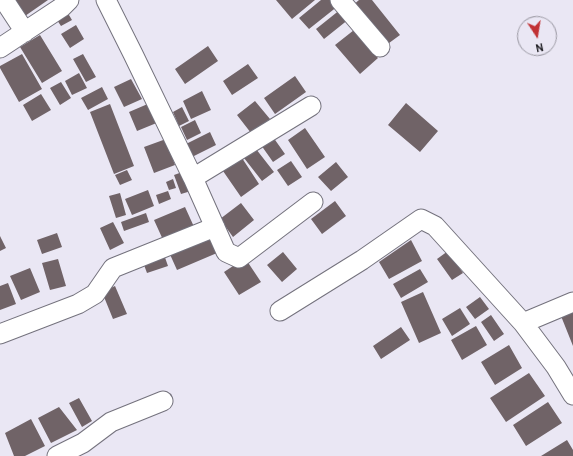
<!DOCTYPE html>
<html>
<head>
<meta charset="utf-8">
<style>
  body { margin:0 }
  #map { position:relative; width:573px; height:456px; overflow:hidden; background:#eae7f4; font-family:Overpass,sans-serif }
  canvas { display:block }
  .north { position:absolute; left:517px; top:16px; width:40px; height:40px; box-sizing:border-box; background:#eae7f4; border:1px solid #9997a1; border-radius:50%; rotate:168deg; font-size:11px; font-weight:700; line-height:16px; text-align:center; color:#201f24 }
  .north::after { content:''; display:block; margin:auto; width:14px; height:18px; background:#c13134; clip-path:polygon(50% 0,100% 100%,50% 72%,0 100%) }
</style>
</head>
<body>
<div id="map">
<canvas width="573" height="456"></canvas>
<div class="north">N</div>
</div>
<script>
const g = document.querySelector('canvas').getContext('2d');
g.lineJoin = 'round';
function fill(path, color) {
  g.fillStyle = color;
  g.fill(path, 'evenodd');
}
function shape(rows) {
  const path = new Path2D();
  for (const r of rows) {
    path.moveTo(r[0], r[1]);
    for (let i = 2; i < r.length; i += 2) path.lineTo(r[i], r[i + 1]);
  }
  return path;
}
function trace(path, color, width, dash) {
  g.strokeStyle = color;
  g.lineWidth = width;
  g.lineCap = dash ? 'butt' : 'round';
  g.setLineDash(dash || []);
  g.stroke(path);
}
const building = shape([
  [14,0,48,0,25,16],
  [276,0,315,0,292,19],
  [321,0,332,0,338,6,309,29,299,18],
  [359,0,372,0,400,35,385,46,352,6],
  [341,9,349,19,324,39,316,29],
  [66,10,72,20,61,26,55,17],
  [76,25,84,39,70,48,61,34],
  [354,30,378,58,360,74,335,45],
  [40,35,62,71,42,83,20,47],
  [208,46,218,61,185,84,175,69],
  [22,54,42,89,19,102,0,68,0,66],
  [83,54,96,77,86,82,73,59],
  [248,64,258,78,232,95,223,81],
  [79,73,87,88,72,95,65,81],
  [295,76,306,92,275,114,264,98],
  [131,79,142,99,124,107,114,87],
  [61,82,71,98,60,105,50,88],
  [102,87,108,99,88,110,81,98],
  [202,91,211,110,191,119,183,101],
  [41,94,51,110,32,121,23,105],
  [255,101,270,119,251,133,237,115],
  [150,103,159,122,137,131,129,112],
  [406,103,438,131,420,152,388,125],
  [110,104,134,166,114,174,90,112],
  [182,107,189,121,179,126,173,112],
  [195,120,201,133,187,140,181,127],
  [305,128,325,157,307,169,288,140],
  [210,132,216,145,190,158,184,145],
  [273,137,285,154,273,162,261,145],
  [166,139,175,165,154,173,144,147],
  [256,149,274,172,262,181,244,158],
  [242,158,259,184,241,197,223,171],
  [291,161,302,177,288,186,277,170],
  [336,162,348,177,331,191,318,177],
  [127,170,132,180,120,185,115,175],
  [185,171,191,191,181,194,174,175],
  [173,179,176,188,169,190,166,182],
  [148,190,154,206,132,215,125,199],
  [168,191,171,199,159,204,156,195],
  [120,193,126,215,116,218,109,196],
  [335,201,346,216,322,234,311,219],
  [241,203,254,220,233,237,220,219],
  [185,207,195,229,164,242,154,220],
  [146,213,149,222,124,231,121,222],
  [113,222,124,243,110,250,100,228],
  [208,232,217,253,177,270,168,250],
  [57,233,62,247,42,254,37,240],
  [0,236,6,248,0,251],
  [411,240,422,261,389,279,379,262],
  [162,249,168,266,147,273,141,257],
  [448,251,463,273,452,280,437,259],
  [283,252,297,269,282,282,267,265],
  [245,258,261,282,239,295,224,272],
  [58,259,66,286,50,290,42,263],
  [30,268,40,292,21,300,10,276],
  [420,269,428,282,401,298,393,284],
  [8,283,16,304,0,310,0,286],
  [115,286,127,314,113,319,102,292],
  [423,292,441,333,419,343,401,302],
  [480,297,489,309,475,319,466,307],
  [460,308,470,324,452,336,442,319],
  [573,312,573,346,561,316],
  [491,315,504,334,494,341,481,322],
  [476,326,487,345,462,360,451,340],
  [401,327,410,340,381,359,373,346],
  [509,345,522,368,495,385,481,362],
  [529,373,545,396,506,422,490,398],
  [79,398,92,421,82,427,69,403],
  [548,402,562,423,526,446,513,425],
  [59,407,77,430,51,443,38,418],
  [31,419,45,446,25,456,14,456,5,433],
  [567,440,573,450,573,456,541,456]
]);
const minor = shape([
  [4,0,25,32],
  [106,0,133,54,193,178,226,252,239,258,313,202],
  [340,0,380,47],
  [0,48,62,7,69,0],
  [193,178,311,106],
  [280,311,362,260,421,219,435,226,523,323,556,367,573,395],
  [523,323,573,302],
  [0,334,78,304,95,294,113,268,215,227],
  [57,456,83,443,111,422,163,401]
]);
fill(building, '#706367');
trace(minor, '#74727d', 21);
trace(minor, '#fff', 19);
</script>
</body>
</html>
